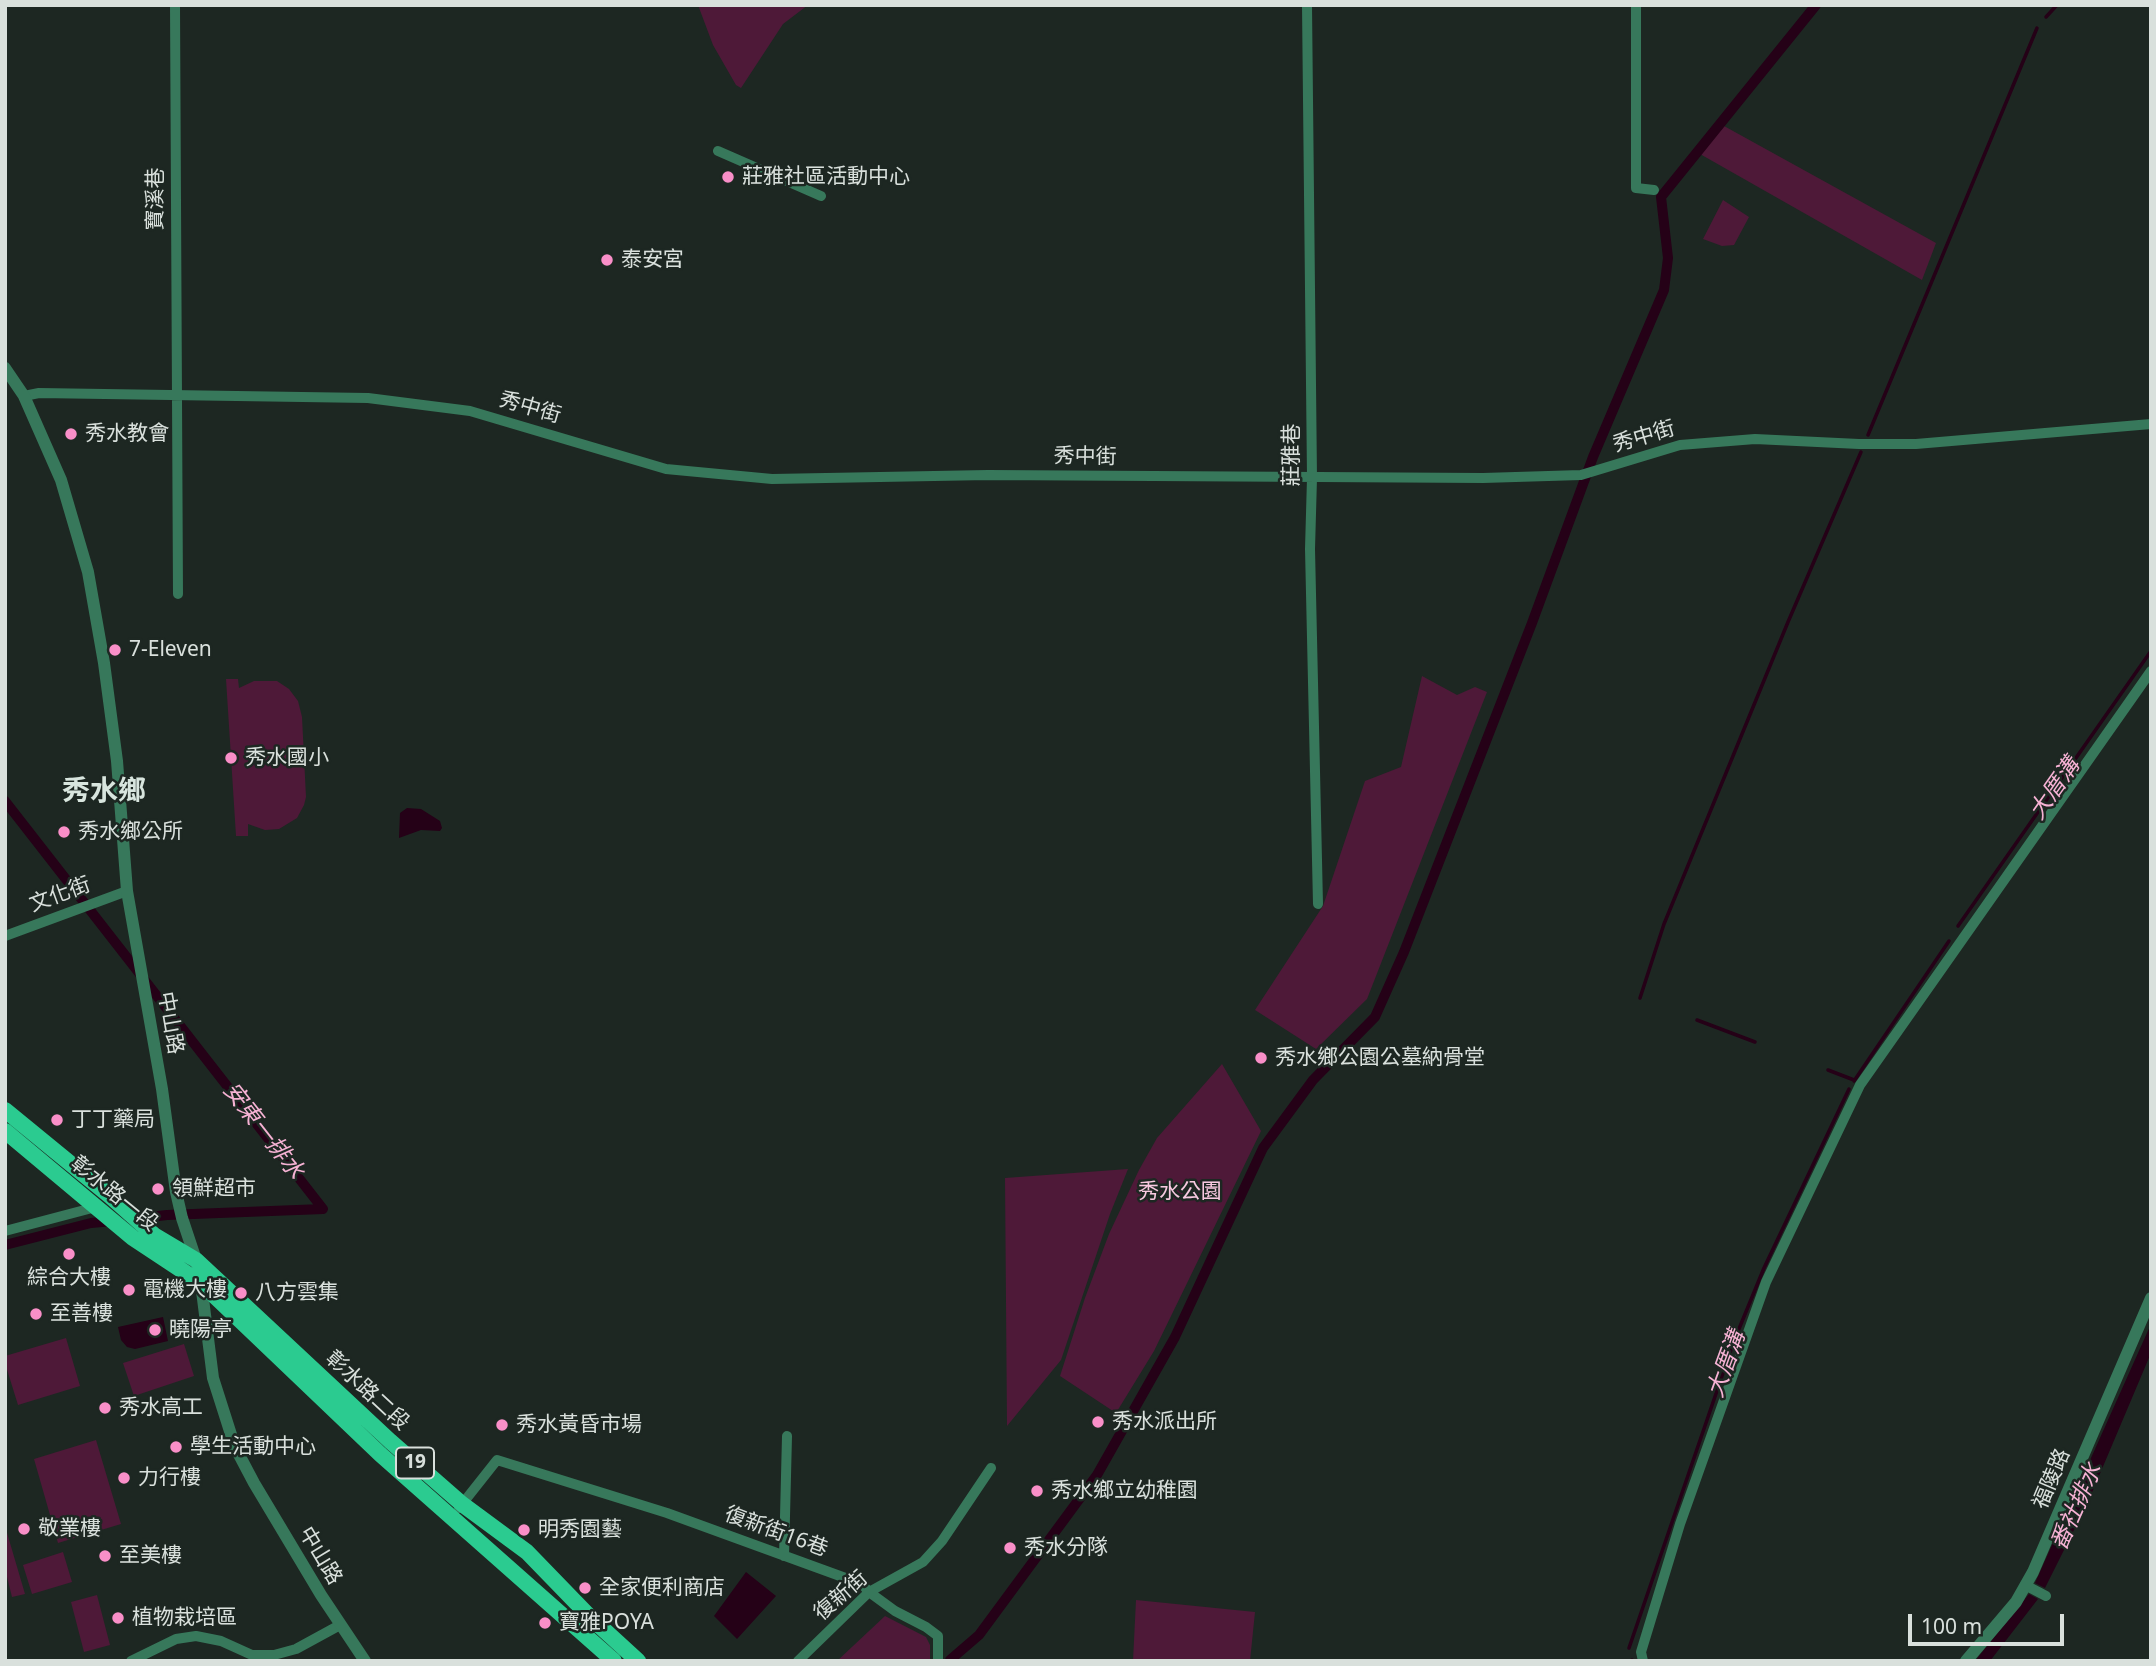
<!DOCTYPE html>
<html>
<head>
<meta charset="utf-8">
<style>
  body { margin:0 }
  #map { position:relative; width:2156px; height:1666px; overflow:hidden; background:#1d2722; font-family:"Noto Sans",sans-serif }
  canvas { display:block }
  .frame { position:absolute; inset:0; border:7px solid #d9e0dc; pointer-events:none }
  .scale { position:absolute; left:1908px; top:1614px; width:156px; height:32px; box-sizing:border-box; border:4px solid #d9e0dc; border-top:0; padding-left:9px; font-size:21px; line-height:24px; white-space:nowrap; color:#d9e0dc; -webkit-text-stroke:5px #1d2722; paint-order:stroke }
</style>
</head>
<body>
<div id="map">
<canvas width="2156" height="1666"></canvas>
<div class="frame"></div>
<div class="scale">100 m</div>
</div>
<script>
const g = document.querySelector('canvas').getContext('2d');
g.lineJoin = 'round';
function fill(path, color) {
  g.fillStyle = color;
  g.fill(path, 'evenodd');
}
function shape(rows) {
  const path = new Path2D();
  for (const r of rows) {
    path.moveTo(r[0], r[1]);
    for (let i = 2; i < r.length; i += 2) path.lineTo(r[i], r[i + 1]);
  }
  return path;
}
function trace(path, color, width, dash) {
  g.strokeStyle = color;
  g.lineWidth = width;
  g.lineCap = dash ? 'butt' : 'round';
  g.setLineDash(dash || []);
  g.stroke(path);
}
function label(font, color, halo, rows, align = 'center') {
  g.font = font + ' "Noto Sans","Noto Sans TC",sans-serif';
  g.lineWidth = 5;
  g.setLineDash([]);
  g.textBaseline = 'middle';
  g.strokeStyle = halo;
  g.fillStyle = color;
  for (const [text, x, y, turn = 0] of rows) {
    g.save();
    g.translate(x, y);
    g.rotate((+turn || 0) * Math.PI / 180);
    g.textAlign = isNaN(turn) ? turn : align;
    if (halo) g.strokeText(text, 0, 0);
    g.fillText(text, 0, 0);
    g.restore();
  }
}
const green = shape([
  [698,5,808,5,783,24,741,88,736,85,713,45],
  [1724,126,1936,243,1922,280,1700,154],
  [1723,200,1749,217,1734,245,1722,246,1703,239],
  [1422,676,1457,695,1475,687,1487,692,1367,999,1316,1049,1255,1010,1323,906,1365,781,1401,767],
  [226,679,238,679,239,688,254,681,277,681,289,689,298,701,302,717,306,797,304,805,297,818,279,829,265,830,248,824,248,836,236,836],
  [1222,1064,1261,1131,1154,1351,1116,1413,1060,1376,1085,1298,1109,1234,1139,1170,1157,1138],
  [1128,1169,1110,1214,1061,1360,1007,1426,1005,1178],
  [66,1338,80,1386,18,1405,5,1363,5,1356],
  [184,1344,194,1376,134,1396,123,1363],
  [96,1440,121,1524,58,1543,34,1459],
  [5,1526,25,1594,12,1597,7,1577,5,1579],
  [63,1552,72,1582,32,1594,23,1565],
  [97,1595,110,1645,84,1652,71,1602],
  [1136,1600,1255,1612,1250,1661,1133,1661],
  [885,1616,926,1637,930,1645,930,1661,837,1661]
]);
const water = shape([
  [407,808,421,809,440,821,442,828,440,831,421,830,399,838,400,813],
  [163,1317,168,1341,135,1349,127,1347,121,1340,118,1327],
  [2151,1324,2151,1353,2088,1502,2045,1588,2035,1583],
  [746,1572,776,1596,737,1639,714,1616],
  [2029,1594,2038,1599,1990,1661,1975,1661]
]);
const stream = shape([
  [2046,17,2057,5],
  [1868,435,2037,28],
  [1958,926,2151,651],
  [1640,998,1664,924,1788,622,1861,452],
  [1697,1020,1755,1042],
  [1828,1070,1854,1080],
  [1854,1081,1949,941],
  [1629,1648,1734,1341,1764,1268,1849,1089],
  [1632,1660,1632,1661]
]);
const canal = shape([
  [5,801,323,1209,167,1215,133,1219],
  [5,1245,91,1223,113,1221],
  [950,1660,979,1635,1097,1475,1175,1337,1263,1148,1313,1080,1375,1017,1404,952,1532,623,1593,457,1664,290,1668,258,1661,197,1816,5]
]);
const minor = shape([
  [175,5,178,594],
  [1307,5,1312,478,1310,549,1318,904],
  [1636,5,1636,188,1654,190],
  [718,151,821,196],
  [24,396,39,393,368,398,470,411,666,469,772,479,988,475,1483,478,1581,475,1680,445,1755,439,1859,444,1916,444,2151,424],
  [5,936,127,891],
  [5,1231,96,1207],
  [459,1508,497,1460,667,1513,862,1584,869,1592,895,1611,926,1627,938,1636,938,1661],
  [784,1556,787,1436],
  [2025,1585,2046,1596],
  [131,1661,176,1639,196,1636,221,1641,252,1655,274,1655,296,1649,340,1625],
  [798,1661,869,1592,923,1562,942,1541,991,1468],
  [1643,1661,1641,1652,1680,1524,1766,1282,1860,1085,2151,671]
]);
const tertiary = shape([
  [5,368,24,396,61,480,88,572,104,663,117,761,127,891,162,1089,176,1192,182,1218,196,1260,201,1283,213,1378,235,1447,254,1483,321,1595,365,1661],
  [1966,1661,2016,1602,2033,1572,2151,1298]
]);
const primary = shape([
  [5,1110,110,1196,154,1235,196,1260,390,1441,462,1504,527,1552,590,1617,638,1661],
  [5,1131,133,1238,201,1283,380,1454,614,1661]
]);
const markers = [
  [728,177,7,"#f98fc8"],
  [607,260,7,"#f98fc8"],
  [71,434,7,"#f98fc8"],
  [115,650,7,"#f98fc8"],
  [231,758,7,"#f98fc8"],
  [64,832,7,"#f98fc8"],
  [1261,1058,7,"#f98fc8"],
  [57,1120,7,"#f98fc8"],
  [158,1189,7,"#f98fc8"],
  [69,1254,7,"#f98fc8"],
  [129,1290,7,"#f98fc8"],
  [241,1293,7,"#f98fc8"],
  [36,1314,7,"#f98fc8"],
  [155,1330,7,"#f98fc8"],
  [105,1408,7,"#f98fc8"],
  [1098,1422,7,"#f98fc8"],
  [502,1425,7,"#f98fc8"],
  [176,1447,7,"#f98fc8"],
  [124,1478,7,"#f98fc8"],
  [1037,1491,7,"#f98fc8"],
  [24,1529,7,"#f98fc8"],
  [524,1530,7,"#f98fc8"],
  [1010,1548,7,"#f98fc8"],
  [105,1556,7,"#f98fc8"],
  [585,1588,7,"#f98fc8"],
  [118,1618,7,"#f98fc8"],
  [545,1623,7,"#f98fc8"]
];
const shields = [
  [415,1463,38]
];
const shieldNames = [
  ["19",415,1463]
];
const poiNames = [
  ["莊雅社區活動中心",742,177],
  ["泰安宮",621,260],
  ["秀水教會",85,434],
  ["7-Eleven",129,650],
  ["秀水國小",245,758],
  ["秀水鄉公所",78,832],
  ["秀水鄉公園公墓納骨堂",1275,1058],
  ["丁丁藥局",71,1120],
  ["領鮮超市",172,1189],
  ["綜合大樓",69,1278,"center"],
  ["電機大樓",143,1290],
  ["八方雲集",255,1293],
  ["至善樓",50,1314],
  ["曉陽亭",169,1330],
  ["秀水高工",119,1408],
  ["秀水派出所",1112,1422],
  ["秀水黃昏市場",516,1425],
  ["學生活動中心",190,1447],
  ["力行樓",138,1478],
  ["秀水鄉立幼稚園",1051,1491],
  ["敬業樓",38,1529],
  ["明秀園藝",538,1530],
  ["秀水分隊",1024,1548],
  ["至美樓",119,1556],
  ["全家便利商店",599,1588],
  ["植物栽培區",132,1618],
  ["寶雅POYA",559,1623]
];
const streetNames = [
  ["寶溪巷",156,199,-90],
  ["秀中街",530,408,16],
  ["秀中街",1644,437,-16],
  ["莊雅巷",1292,455,-90],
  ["秀中街",1085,457,1],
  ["文化街",60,895,-20],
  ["中山路",170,1023,80],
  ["彰水路一段",114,1194,39],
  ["彰水路二段",367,1391,43],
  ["福陵路",2052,1479,-67],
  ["復新街16巷",776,1532,20],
  ["中山路",320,1556,59],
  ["復新街",841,1596,-41]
];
const parkNames = [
  ["秀水公園",1180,1192]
];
const waterNames = [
  ["大厝溝",2055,789,-55],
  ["安東一排水",263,1131,52],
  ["大厝溝",1727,1364,-70],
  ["番社排水",2077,1507,-66]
];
const districtNames = [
  ["秀水鄉",104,792]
];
fill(green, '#4e1938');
fill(water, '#250117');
trace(stream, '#250117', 3.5);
trace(canal, '#250117', 10);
trace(minor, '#37785b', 10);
trace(tertiary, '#37785b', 12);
trace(primary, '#2bcb90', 16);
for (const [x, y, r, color] of markers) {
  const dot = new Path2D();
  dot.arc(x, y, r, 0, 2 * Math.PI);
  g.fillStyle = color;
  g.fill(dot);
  trace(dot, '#1d2722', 2.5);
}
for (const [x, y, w] of shields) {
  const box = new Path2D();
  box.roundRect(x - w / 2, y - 15.5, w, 31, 5);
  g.fillStyle = '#1d2722';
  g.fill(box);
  trace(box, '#d9e0dc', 2);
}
label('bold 19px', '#d9e0dc', null, shieldNames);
label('21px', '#d9e0dc', '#1d2722', poiNames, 'left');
label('21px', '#d9e0dc', '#1d2722', streetNames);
label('21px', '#f8c9e0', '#1d2722', parkNames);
label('italic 23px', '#f6b2d4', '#1d2722', waterNames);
label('bold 28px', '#d8e5de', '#1d2722', districtNames);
</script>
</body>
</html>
